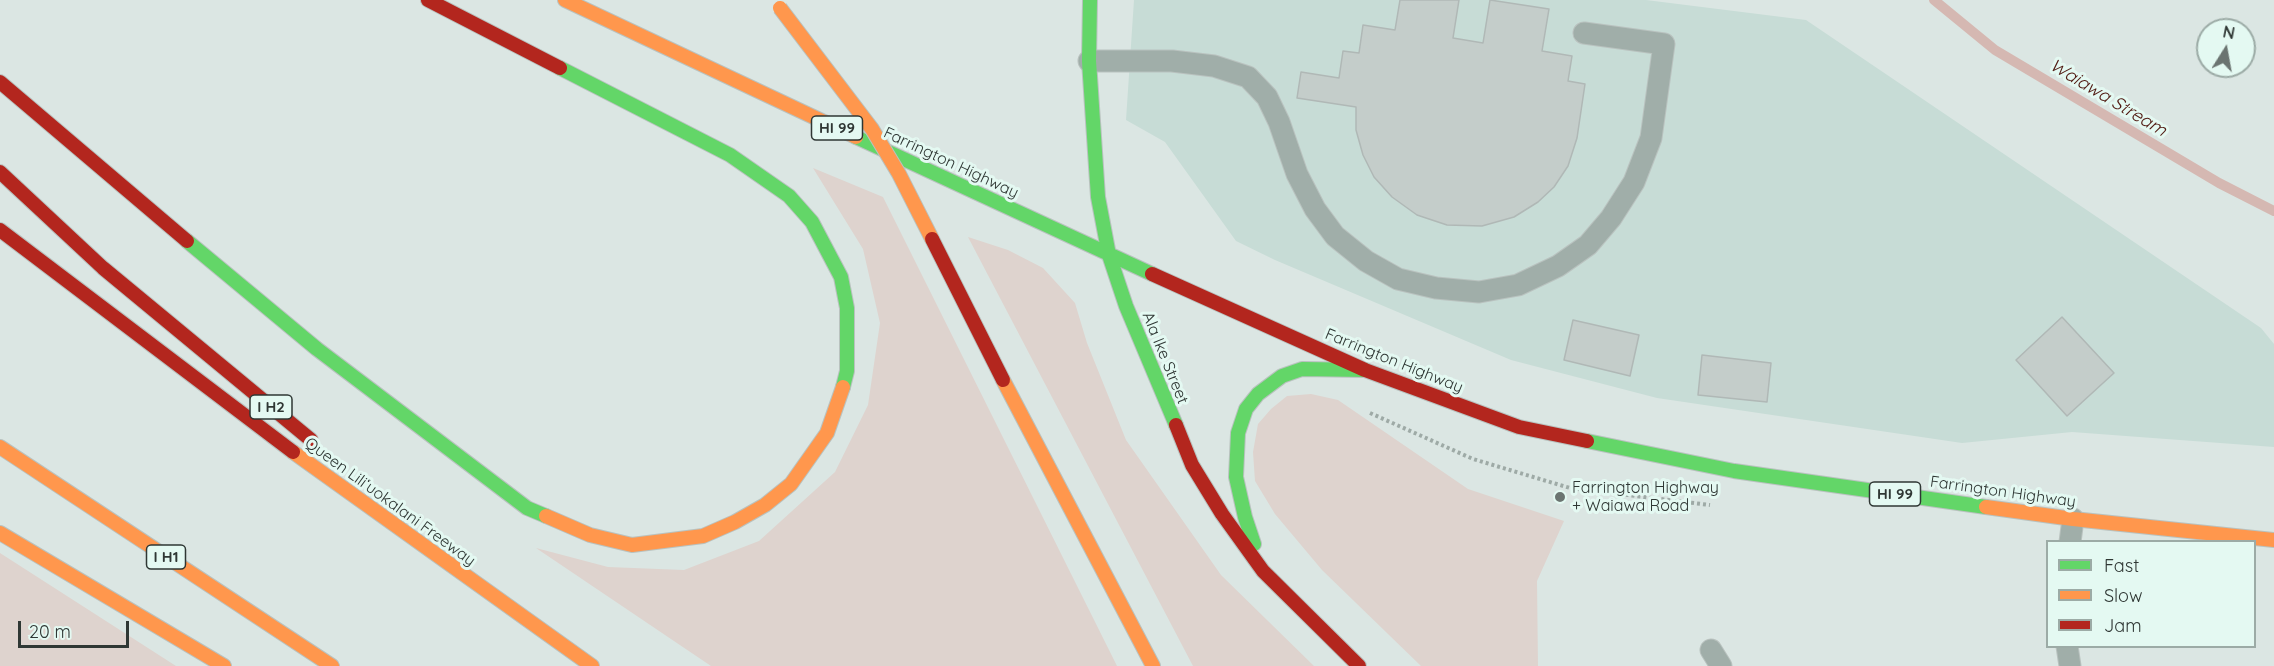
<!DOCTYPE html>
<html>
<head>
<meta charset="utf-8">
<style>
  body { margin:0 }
  #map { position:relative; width:2274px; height:666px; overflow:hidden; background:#dbe6e3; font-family:Quicksand,sans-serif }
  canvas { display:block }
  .legend { position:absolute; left:2046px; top:540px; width:210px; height:108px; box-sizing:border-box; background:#e4f9f2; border:2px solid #9caba6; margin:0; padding:8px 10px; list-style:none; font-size:18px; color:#2f3734 }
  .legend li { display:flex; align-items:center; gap:12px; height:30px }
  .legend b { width:30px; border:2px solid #9caba6 }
  .north { position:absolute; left:2196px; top:18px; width:60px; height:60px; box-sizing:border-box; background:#e4f9f2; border:2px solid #9caba6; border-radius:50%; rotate:11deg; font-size:16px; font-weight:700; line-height:24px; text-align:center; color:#2f3734 }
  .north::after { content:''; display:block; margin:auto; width:21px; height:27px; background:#6b7471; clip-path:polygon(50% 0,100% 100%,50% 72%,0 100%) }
  .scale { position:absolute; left:18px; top:621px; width:111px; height:27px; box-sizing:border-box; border:3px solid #2f3734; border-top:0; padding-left:8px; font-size:18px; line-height:21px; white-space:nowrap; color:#2f3734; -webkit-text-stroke:4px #e4f9f2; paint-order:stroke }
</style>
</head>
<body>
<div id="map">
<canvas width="2274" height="666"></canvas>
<ul class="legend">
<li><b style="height:8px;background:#63d668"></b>Fast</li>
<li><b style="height:8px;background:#ff974d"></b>Slow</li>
<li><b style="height:8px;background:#b3261e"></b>Jam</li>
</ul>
<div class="north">N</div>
<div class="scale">20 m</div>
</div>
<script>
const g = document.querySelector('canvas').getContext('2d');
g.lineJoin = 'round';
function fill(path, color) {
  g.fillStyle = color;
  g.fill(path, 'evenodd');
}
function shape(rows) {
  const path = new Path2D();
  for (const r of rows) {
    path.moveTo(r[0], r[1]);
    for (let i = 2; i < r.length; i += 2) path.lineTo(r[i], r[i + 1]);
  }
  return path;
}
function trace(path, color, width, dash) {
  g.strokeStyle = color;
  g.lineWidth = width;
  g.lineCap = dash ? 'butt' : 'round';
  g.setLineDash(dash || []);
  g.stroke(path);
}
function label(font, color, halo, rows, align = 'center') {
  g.font = font + ' Quicksand,sans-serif';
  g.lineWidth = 6;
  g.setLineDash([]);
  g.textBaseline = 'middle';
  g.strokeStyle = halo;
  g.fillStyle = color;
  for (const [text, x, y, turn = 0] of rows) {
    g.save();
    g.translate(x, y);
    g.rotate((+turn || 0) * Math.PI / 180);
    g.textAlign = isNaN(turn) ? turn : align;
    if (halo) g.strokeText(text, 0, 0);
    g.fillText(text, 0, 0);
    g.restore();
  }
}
const built = shape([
  [1134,0,1646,0,1806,20,2261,328,2274,344,2274,447,2072,432,1962,443,1657,398,1511,360,1275,260,1236,241,1165,142,1126,120]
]);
const green = shape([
  [813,168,883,197,1117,666,711,666,536,548,608,567,684,570,759,541,835,472,868,405,880,323,863,249],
  [968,237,1008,250,1043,268,1075,303,1087,343,1126,440,1221,575,1314,666,1193,666],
  [1311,394,1338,400,1468,489,1564,521,1537,581,1538,666,1421,666,1322,570,1275,514,1255,481,1253,452,1258,424,1271,409,1287,396],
  [0,553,176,666,0,666]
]);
const stream = shape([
  [1934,0,1995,50,2219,183,2274,211]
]);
const building = shape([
  [1400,0,1459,0,1453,38,1483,43,1490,0,1549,9,1542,51,1572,56,1568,81,1585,84,1577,138,1568,166,1554,187,1538,202,1514,217,1482,226,1447,225,1417,215,1392,197,1374,177,1363,155,1356,130,1356,107,1297,98,1301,72,1339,78,1343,51,1359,53,1363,25,1395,30,1400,0],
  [2062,317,2114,373,2067,416,2016,360,2062,317],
  [1573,320,1639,335,1630,376,1564,360,1573,320],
  [1702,355,1771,363,1767,402,1698,395,1702,355]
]);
const path = shape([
  [1370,413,1473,459,1570,488,1710,505]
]);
const lane = shape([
  [1089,61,1172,61,1214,66,1248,77,1267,97,1279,122,1297,174,1315,209,1335,236,1366,261,1398,279,1436,288,1479,292,1518,285,1558,266,1588,245,1611,218,1634,182,1651,138,1664,44,1584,33],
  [2070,542,2073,519],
  [2067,646,2070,666],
  [1711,650,1721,666]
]);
const fast = shape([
  [1090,0,1089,61,1098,197,1109,255,1126,306,1176,425],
  [560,68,730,155,789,196,812,222,841,277,847,308,847,371,843,387],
  [856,137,1152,274],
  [187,241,317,349,527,508,546,516],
  [1587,441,1734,471,1986,507],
  [1254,544,1245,517,1236,477,1238,433,1246,409,1258,394,1282,376,1302,369,1365,370]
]);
const slow = shape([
  [565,0,856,137],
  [1003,380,1153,666],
  [0,447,332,666],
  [293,452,592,666],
  [1986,507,2073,519,2274,540],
  [546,516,590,535,632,545,703,536,735,522,765,505,791,484,827,433,843,387],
  [0,533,224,666]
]);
const jam = shape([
  [428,0,560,68],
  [0,82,187,241],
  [0,172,103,268,311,440],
  [0,230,293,452],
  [1152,274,1365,370,1519,427,1587,441],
  [1176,425,1192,465,1222,514,1263,571,1359,666]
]);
const slowBridge = shape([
  [780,8,872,129,899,174,932,239]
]);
const jamBridge = shape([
  [932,239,1003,380]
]);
const markers = [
  [1560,497,6,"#6b7471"]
];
const shields = [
  [837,128,51],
  [271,407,42],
  [1895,494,51],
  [166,557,39]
];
const shieldNames = [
  ["HI 99",837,128],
  ["I H2",271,407],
  ["HI 99",1895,494],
  ["I H1",166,557]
];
const streetNames = [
  ["Farrington Highway",951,163,25],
  ["Ala Ike Street",1165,358,68],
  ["Farrington Highway",1394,361,22],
  ["Farrington Highway",2003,492,8],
  ["Queen Liliʻuokalani Freeway",390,502,36]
];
const poiNames = [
  ["Farrington Highway",1572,488],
  ["+ Waiawa Road",1572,506]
];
const waterNames = [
  ["Waiawa Stream",2108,98,31]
];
fill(built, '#c7dcd6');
fill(green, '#ded3ce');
trace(stream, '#d5b8b2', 10);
fill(building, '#c4cdca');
trace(building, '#b0b8b6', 1.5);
trace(lane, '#b9c2bf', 23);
trace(fast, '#b9c2bf', 16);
trace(slow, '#b9c2bf', 16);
trace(jam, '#b9c2bf', 16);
trace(path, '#9eaaa6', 4, [3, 3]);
trace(lane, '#a0aea9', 21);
trace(fast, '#63d668', 14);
trace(slow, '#ff974d', 14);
trace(jam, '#b3261e', 14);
trace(slowBridge, '#b9c2bf', 16, []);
trace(jamBridge, '#b9c2bf', 16, []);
trace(slowBridge, '#ff974d', 14);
trace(jamBridge, '#b3261e', 14);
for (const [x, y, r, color] of markers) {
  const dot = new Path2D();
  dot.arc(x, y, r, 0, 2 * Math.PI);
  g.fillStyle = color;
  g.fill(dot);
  trace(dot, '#e4f9f2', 2);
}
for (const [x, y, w] of shields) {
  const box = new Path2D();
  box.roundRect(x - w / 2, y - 12, w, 24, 4.5);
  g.fillStyle = '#e4f9f2';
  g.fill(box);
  trace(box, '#2f3734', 1.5);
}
label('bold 15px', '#2f3734', null, shieldNames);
label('16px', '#2f3734', '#e4f9f2', streetNames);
label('16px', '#2f3734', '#e4f9f2', poiNames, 'left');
label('italic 18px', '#501911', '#e4f9f2', waterNames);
</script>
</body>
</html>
